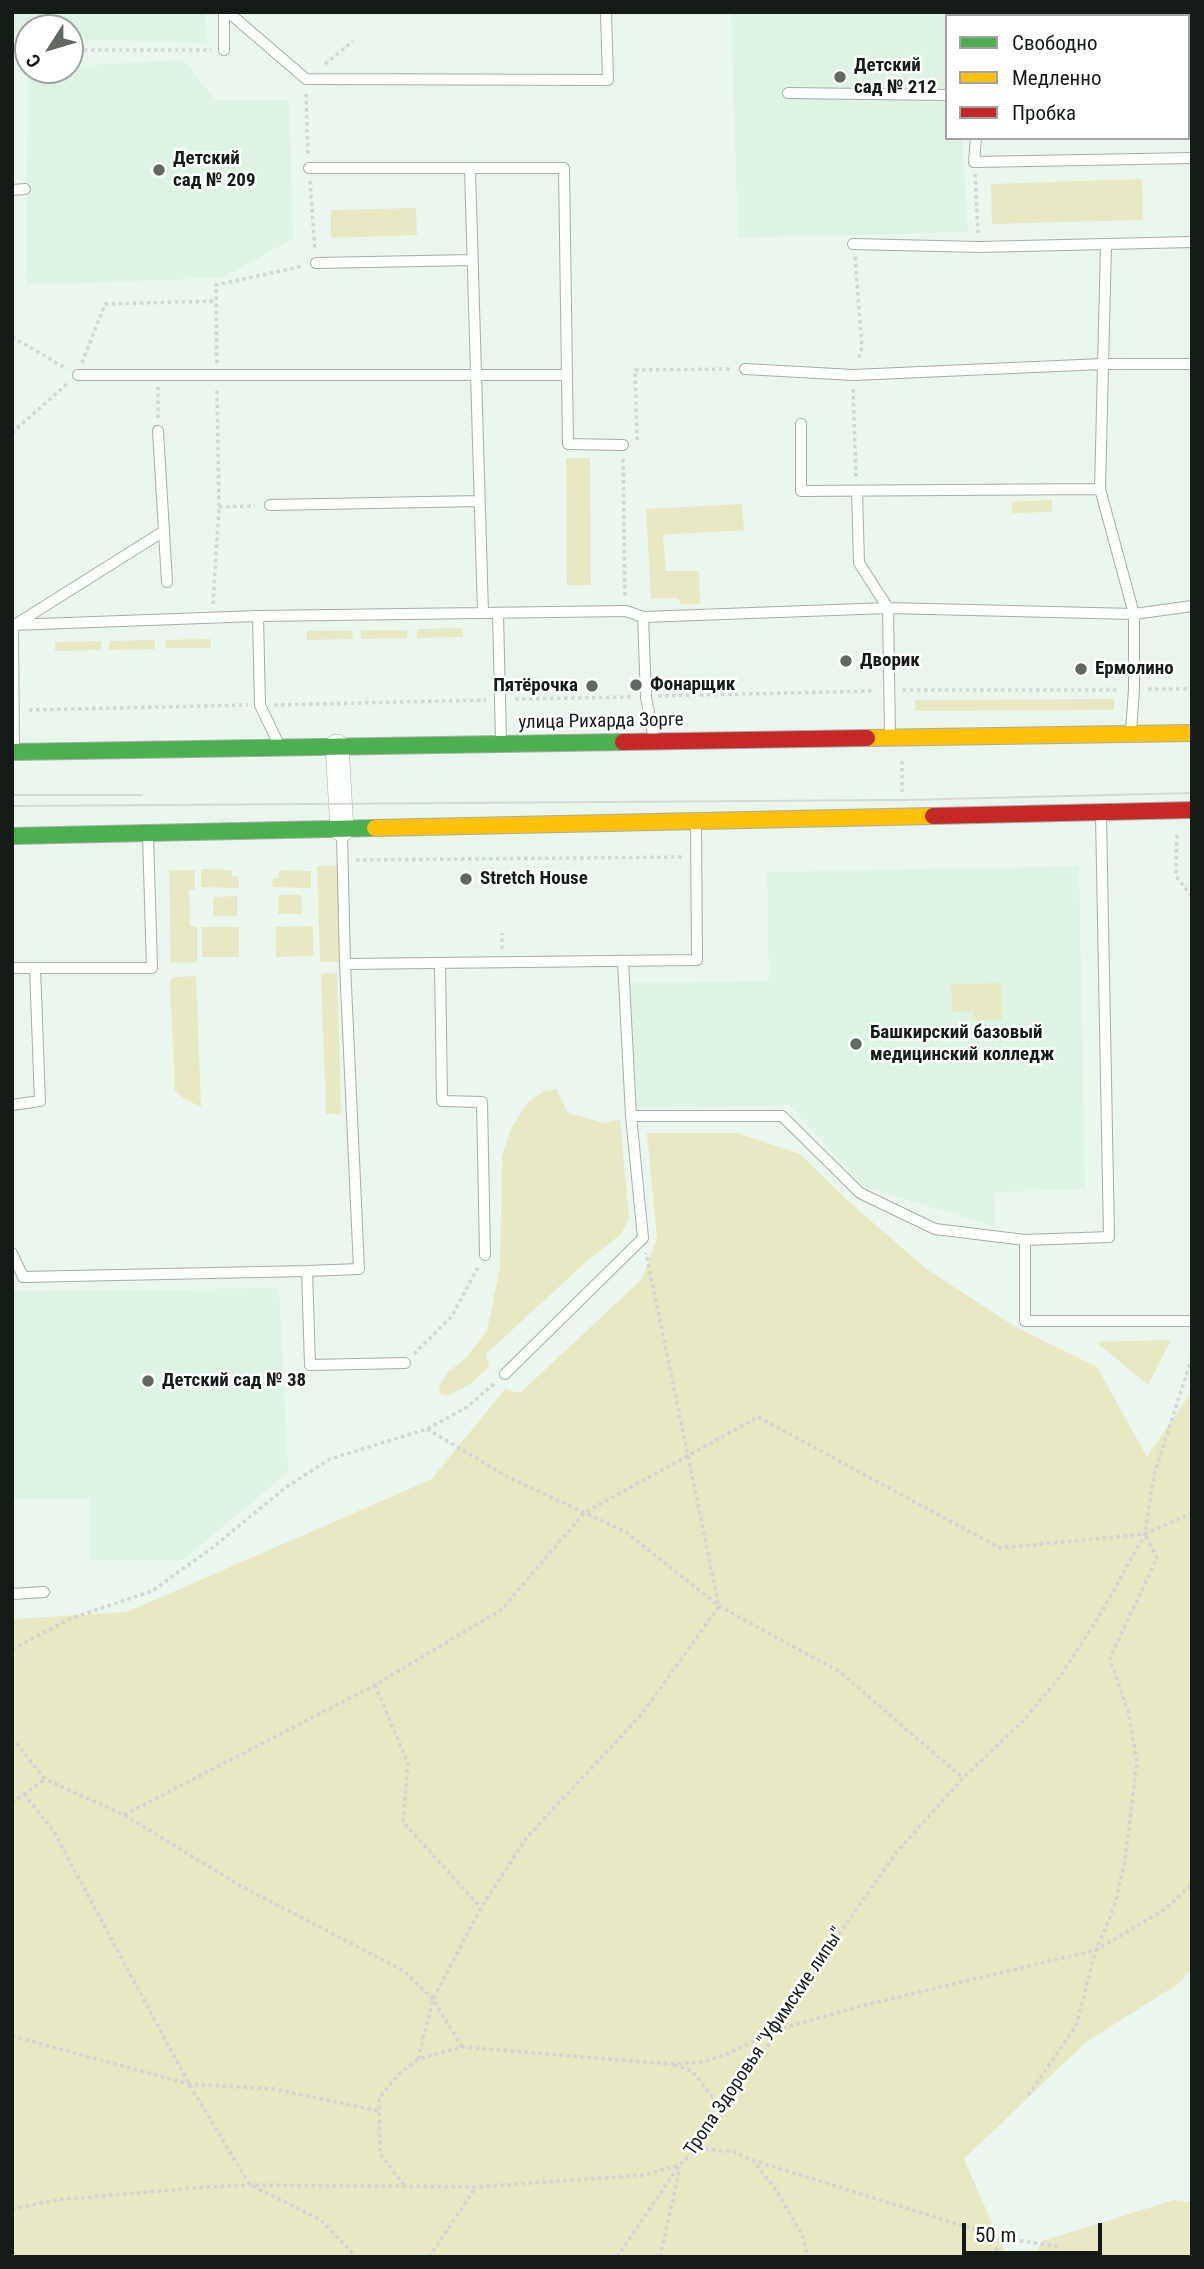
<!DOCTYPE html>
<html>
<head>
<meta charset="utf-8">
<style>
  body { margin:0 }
  #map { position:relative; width:1204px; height:2269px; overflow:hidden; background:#eaf5ed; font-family:"Roboto Condensed",sans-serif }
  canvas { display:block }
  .frame { position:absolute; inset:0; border:14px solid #151c17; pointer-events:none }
  .legend { position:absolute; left:945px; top:14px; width:245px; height:126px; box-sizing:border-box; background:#fff; border:2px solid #a1a4a2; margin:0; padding:9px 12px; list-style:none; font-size:21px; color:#151c17 }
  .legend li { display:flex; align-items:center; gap:14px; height:35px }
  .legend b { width:35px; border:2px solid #a1a4a2 }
  .north { position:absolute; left:14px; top:14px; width:70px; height:70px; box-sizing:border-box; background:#fff; border:2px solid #a1a4a2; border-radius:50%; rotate:233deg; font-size:19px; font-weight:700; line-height:28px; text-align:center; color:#151c17 }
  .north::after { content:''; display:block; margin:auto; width:24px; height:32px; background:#606862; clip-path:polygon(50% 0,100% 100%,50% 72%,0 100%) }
  .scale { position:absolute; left:962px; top:2223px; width:140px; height:32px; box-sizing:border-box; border:4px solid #151c17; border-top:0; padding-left:9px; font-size:21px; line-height:24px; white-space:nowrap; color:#151c17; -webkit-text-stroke:5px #fff; paint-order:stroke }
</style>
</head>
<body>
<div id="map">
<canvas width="1204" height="2269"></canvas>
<div class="frame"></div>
<ul class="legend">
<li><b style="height:9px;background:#4caf50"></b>Свободно</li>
<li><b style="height:9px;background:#ffc107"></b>Медленно</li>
<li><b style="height:9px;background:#c62828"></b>Пробка</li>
</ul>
<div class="north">С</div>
<div class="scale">50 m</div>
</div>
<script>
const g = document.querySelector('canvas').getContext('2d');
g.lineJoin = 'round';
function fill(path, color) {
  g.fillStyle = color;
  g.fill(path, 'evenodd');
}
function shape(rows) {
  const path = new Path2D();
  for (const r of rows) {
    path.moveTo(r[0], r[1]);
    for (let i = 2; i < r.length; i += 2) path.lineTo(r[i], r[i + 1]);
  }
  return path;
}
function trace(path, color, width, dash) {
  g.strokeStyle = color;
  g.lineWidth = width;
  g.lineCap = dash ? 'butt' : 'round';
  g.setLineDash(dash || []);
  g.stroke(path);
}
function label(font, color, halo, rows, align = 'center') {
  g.font = font + ' "Roboto Condensed",sans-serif';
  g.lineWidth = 5;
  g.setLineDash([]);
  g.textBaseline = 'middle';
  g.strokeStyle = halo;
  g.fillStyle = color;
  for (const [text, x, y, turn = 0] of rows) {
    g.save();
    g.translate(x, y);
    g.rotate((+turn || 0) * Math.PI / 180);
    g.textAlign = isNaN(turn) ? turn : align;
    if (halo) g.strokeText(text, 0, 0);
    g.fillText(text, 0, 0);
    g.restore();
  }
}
const built = shape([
  [12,12,205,12,207,43,70,39,70,28,28,28,28,37,12,37],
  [731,12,953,12,953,16,947,16,947,138,962,138,968,232,738,238],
  [183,60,216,100,289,100,293,239,221,278,26,285,28,67,28,70,70,70,70,66],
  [1079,866,1085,1190,994,1192,995,1227,863,1186,789,1105,631,1108,629,983,769,981,767,872],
  [279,1288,288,1472,183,1560,90,1560,89,1499,12,1499,12,1291]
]);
const green = shape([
  [1010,12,1192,12,1192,80,1188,80,1188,16,998,16,999,13],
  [1142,179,1143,220,992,224,991,184],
  [416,208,417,235,331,238,331,210],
  [566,458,590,458,591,585,567,585],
  [1052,500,1052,512,1012,513,1012,502],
  [742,504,744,530,663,535,666,571,699,571,700,604,682,604,677,598,651,599,646,509],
  [463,628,463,637,417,638,417,629],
  [361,630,407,630,407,638,361,639],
  [307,631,352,631,353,639,307,640],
  [211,639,211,648,166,648,165,640],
  [155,640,155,649,109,650,109,641],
  [101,641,101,650,55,651,55,642],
  [1114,699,1114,710,915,711,915,700],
  [338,865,341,962,320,962,317,866],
  [201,869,232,870,232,876,239,876,239,888,201,887],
  [169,870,195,870,195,890,189,890,190,926,197,927,197,962,171,963],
  [279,870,311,871,311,888,272,887,273,878,279,878],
  [278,895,301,895,302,914,278,914],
  [237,896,237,916,213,916,213,897],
  [313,926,313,956,276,957,276,927],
  [202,927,239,927,239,957,202,957],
  [337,973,341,1114,326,1114,321,974],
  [196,976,201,1107,183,1098,175,1091,170,981,175,977],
  [1001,983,1002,1019,974,1020,973,1011,952,1012,951,984],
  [556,1089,568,1113,603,1123,620,1119,629,1218,621,1234,588,1260,486,1354,489,1367,470,1384,448,1396,439,1394,440,1385,448,1372,465,1359,487,1331,500,1268,502,1156,512,1127,528,1102,544,1091],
  [647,1133,737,1133,800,1154,848,1201,925,1268,1014,1326,1097,1367,1147,1457,1192,1391,1192,1969,1178,1984,1086,2042,964,2159,1007,2257,12,2257,12,1619,127,1612,432,1479,505,1389,520,1393,642,1279,657,1238],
  [1171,1340,1148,1385,1096,1342],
  [1174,2200,1192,2202,1192,2257,1034,2257,1042,2241]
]);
const path = shape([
  [12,50,28,50],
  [70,50,211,50],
  [325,64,353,41],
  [306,94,308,156],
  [975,174,978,233],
  [310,181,315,250],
  [855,257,862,347,858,361],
  [12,337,67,369],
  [82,363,105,304,216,301],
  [217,363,216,285,303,266],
  [853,389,856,479],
  [158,418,158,387],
  [12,433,68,383],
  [637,440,635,370,732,369],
  [623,459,625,598],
  [219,507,255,506],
  [213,604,219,507,217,388],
  [1148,689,1192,689],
  [903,690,1120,690],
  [658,696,875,691],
  [515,699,633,697],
  [274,705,486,700],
  [29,710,248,705],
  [902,761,902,792],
  [1177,835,1176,876,1192,897],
  [356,860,684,857],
  [502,949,502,933],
  [414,1354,452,1316,479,1265],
  [427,1429,508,1477,626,1532,719,1606,840,1672,963,1778],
  [12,1649,72,1618,152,1591,212,1548,285,1488,330,1459,427,1429,467,1407,495,1383],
  [375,1685,408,1763,403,1822,481,1908],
  [12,1738,45,1779,124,1815,239,1885,404,1971,433,1999,462,2047],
  [24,1794,53,1830,189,2084,250,2185,321,2220,356,2257],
  [12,1803,45,1779],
  [124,1815,375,1685,501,1610,584,1513,758,1417,1000,1548,1145,1534,1192,1513],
  [12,2036,189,2084,274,2089,379,2111],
  [418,2059,433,1999,481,1908,527,1837,642,1714,719,1606,646,1253],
  [674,2065,692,2071,712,2096,714,2118],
  [1028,2095,1076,2026,1096,1950,1114,1908,1125,1860,1137,1762,1129,1715,1110,1658,1157,1558,1145,1534],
  [698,2148,735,2152,752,2160,774,2187,802,2234,808,2257],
  [752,2160,1002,2238,1061,2247],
  [404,2185,380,2154,379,2098,399,2074,418,2059,462,2047,670,2064,703,2062,727,2054,779,2029,865,2005,1096,1950,1164,1910,1192,1884],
  [12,2209,57,2200,192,2188,250,2185,476,2187,644,2175,680,2165,698,2148,779,2029,837,1937,896,1853,963,1778,1023,1721,1062,1674,1104,1608,1145,1534,1154,1475,1192,1357],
  [429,2257,476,2187],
  [617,2257,679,2166],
  [660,2257,680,2167],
  [993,2257,1002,2238]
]);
const lane = shape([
  [224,12,224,50],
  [228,12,306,79,608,80,606,12],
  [980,16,981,12],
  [788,93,947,95],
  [976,138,974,162,1192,158],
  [309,168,564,168,568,444,623,445],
  [470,169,483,613],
  [12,190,25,189],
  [853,244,979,247,1106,244],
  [316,263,473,260],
  [745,369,853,375,1103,364,1192,364],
  [78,375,565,375],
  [801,424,801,491,1100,489,1106,244,1192,242],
  [158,431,167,582],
  [857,491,859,563,888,608,890,735],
  [270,505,479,501],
  [498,614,501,740],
  [258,616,260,705,279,745],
  [643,617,646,697,654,739],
  [12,625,258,616,626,611,643,617,888,608,1134,614,1100,489],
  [1131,731,1134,690,1134,614,1192,606],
  [14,749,13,626,164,531],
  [1101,815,1109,1237,1025,1240,1025,1321,1192,1321],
  [440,963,442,1101,482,1102,485,1255],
  [345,964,697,960,696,825],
  [12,968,152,968,148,835],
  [12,1105,40,1101,35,968],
  [631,1116,782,1116,860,1193,935,1229,1025,1240],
  [12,1253,23,1277,307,1271,310,1365,405,1363],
  [307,1271,359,1269,345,964,342,833],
  [505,1374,643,1238,631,1116,623,961],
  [12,1594,44,1592]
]);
const street = shape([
  [337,746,342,830]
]);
const fast = shape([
  [12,752,623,742],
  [12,836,375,828]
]);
const slow = shape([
  [867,738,1192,733],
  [375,828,933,816]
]);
const jam = shape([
  [623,742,867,738],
  [933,816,1192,810]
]);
const tram = shape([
  [12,795,142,795],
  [12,806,903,800,1192,793]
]);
const markers = [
  [840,77,7,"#606862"],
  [159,170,7,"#606862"],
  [846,661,7,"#606862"],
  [1081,669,7,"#606862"],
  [636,685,7,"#606862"],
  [592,686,7,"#606862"],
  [466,879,7,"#606862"],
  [856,1044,7,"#606862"],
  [148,1381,7,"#606862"]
];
const poiNames = [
  ["Детский",854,66],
  ["сад № 212",854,88],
  ["Детский",173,159],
  ["сад № 209",173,181],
  ["Дворик",860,661],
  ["Ермолино",1095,669],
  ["Фонарщик",650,685],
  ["Пятёрочка",578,686,"right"],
  ["Stretch House",480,879],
  ["Башкирский базовый",870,1033],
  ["медицинский колледж",870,1055],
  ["Детский сад № 38",162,1381]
];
const streetNames = [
  ["улица Рихарда Зорге",601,722,-1],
  ["Тропа Здоровья \"Уфимские липы\"",765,2042,-56]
];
fill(built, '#dff3e4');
fill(green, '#e8e9c2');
trace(lane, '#a6afa9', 12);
trace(street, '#a6afa9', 24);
trace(fast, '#a6afa9', 18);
trace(slow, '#a6afa9', 18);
trace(jam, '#a6afa9', 18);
trace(path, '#d3d6d4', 3.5, [3.5, 3.5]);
trace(lane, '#fcfefc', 10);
trace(street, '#fcfefc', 23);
trace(fast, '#4caf50', 16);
trace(slow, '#ffc107', 16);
trace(jam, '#c62828', 16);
trace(tram, '#d5d8d5', 2);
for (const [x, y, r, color] of markers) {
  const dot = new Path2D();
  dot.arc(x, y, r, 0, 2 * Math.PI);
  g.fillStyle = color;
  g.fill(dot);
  trace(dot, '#fff', 2.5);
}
label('bold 19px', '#151c17', '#fff', poiNames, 'left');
label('19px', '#151c17', '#fff', streetNames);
</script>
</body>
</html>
